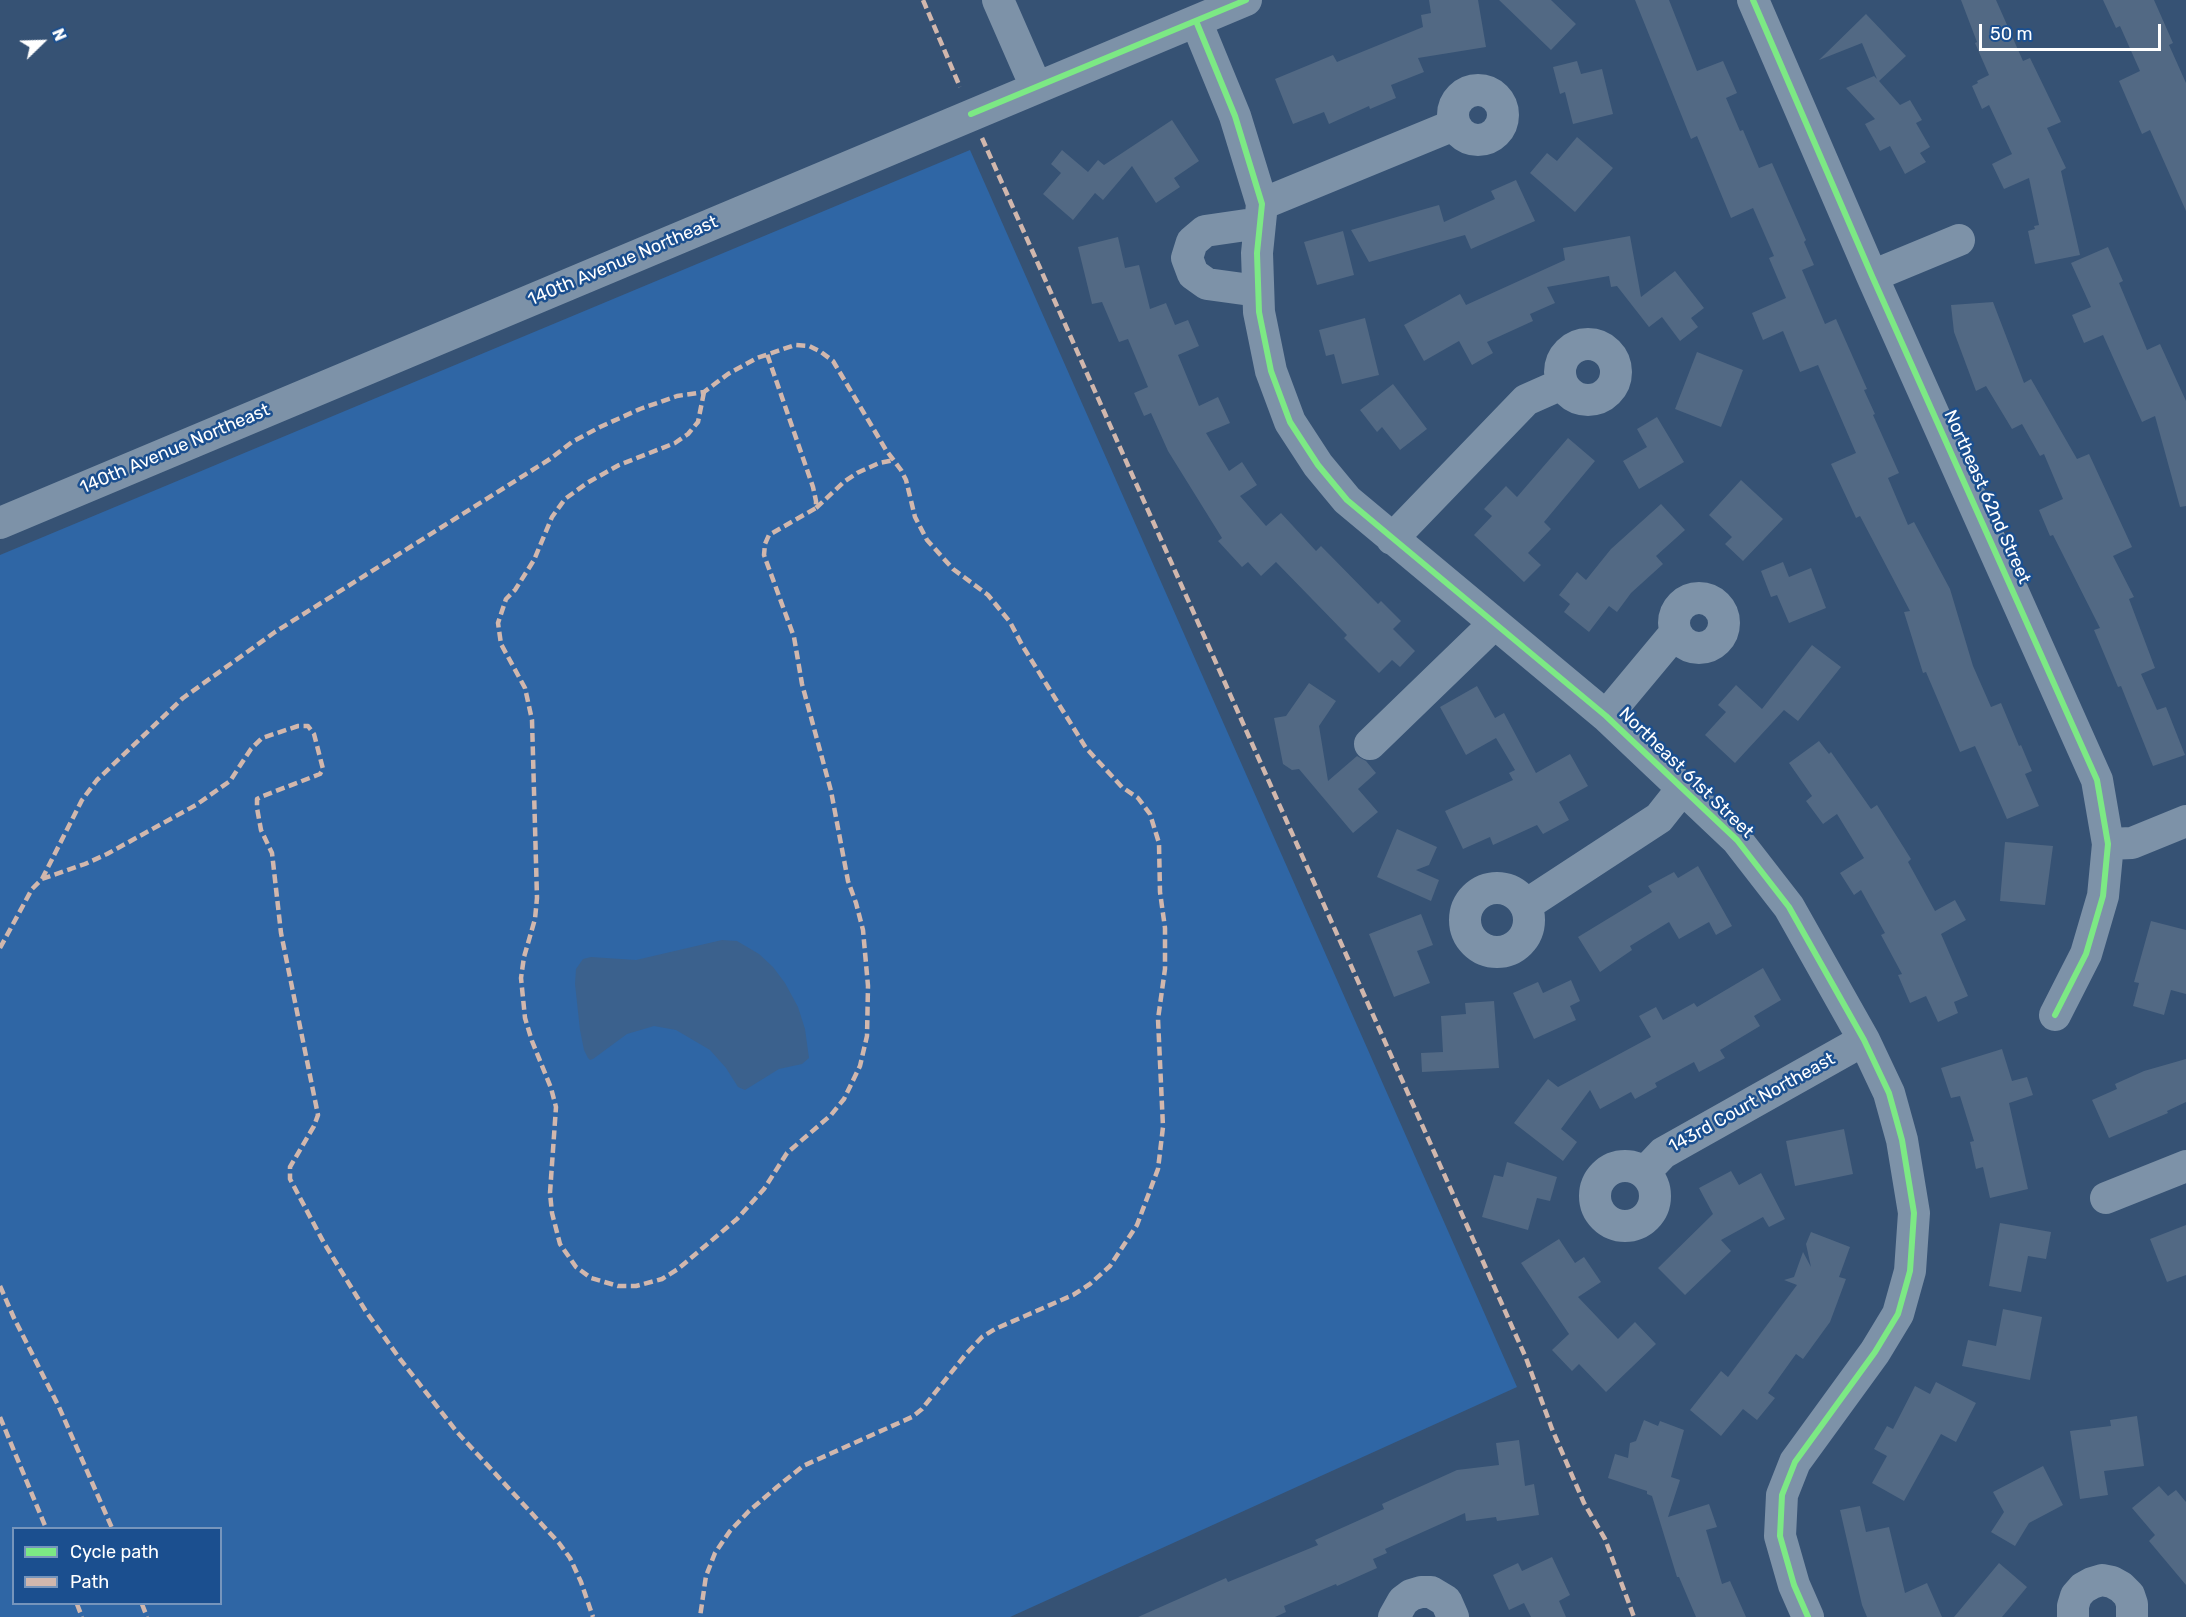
<!DOCTYPE html>
<html>
<head>
<meta charset="utf-8">
<style>
  body { margin:0 }
  #map { position:relative; width:2186px; height:1617px; overflow:hidden; background:#365274; font-family:Rubik,sans-serif }
  canvas { display:block }
  .legend { position:absolute; left:12px; top:1527px; width:210px; height:78px; box-sizing:border-box; background:#1b4f8f; border:2px solid #7695bc; margin:0; padding:8px 10px; list-style:none; font-size:18px; color:#fff }
  .legend li { display:flex; align-items:center; gap:12px; height:30px }
  .legend b { width:30px; border:2px solid #7695bc }
  .north { position:absolute; left:12px; top:12px; width:60px; height:60px; -webkit-text-stroke:4px #1b4f8f; paint-order:stroke; rotate:67deg; font-size:16px; font-weight:700; line-height:24px; text-align:center; color:#fff }
  .north::after { content:''; display:block; margin:auto; width:21px; height:27px; background:#fff; clip-path:polygon(50% 0,100% 100%,50% 72%,0 100%) }
  .scale { position:absolute; left:1979px; top:24px; width:182px; height:27px; box-sizing:border-box; border:3px solid #fff; border-top:0; padding-left:8px; font-size:18px; line-height:21px; white-space:nowrap; color:#fff; -webkit-text-stroke:4px #1b4f8f; paint-order:stroke }
</style>
</head>
<body>
<div id="map">
<canvas width="2186" height="1617"></canvas>
<ul class="legend">
<li><b style="height:8px;background:#7ce984"></b>Cycle path</li>
<li><b style="height:8px;background:#d1b7ad"></b>Path</li>
</ul>
<div class="north">N</div>
<div class="scale">50 m</div>
</div>
<script>
const g = document.querySelector('canvas').getContext('2d');
g.lineJoin = 'round';
function fill(path, color) {
  g.fillStyle = color;
  g.fill(path, 'evenodd');
}
function shape(rows) {
  const path = new Path2D();
  for (const r of rows) {
    if (r.length === 3) {
      path.moveTo(r[0] + r[2], r[1]);
      path.arc(r[0], r[1], r[2], 0, 2 * Math.PI);
      continue;
    }
    path.moveTo(r[0], r[1]);
    for (let i = 2; i < r.length; i += 2) path.lineTo(r[i], r[i + 1]);
  }
  return path;
}
function trace(path, color, width, dash) {
  g.strokeStyle = color;
  g.lineWidth = width;
  g.lineCap = dash ? 'butt' : 'round';
  g.setLineDash(dash || []);
  g.stroke(path);
}
function label(font, color, halo, rows, align = 'center') {
  g.font = font + ' Rubik,sans-serif';
  g.lineWidth = 5;
  g.setLineDash([]);
  g.textBaseline = 'middle';
  g.strokeStyle = halo;
  g.fillStyle = color;
  for (const [text, x, y, turn = 0] of rows) {
    g.save();
    g.translate(x, y);
    g.rotate((+turn || 0) * Math.PI / 180);
    g.textAlign = isNaN(turn) ? turn : align;
    if (halo) g.strokeText(text, 0, 0);
    g.fillText(text, 0, 0);
    g.restore();
  }
}
const green = shape([
  [970,150,1517,1387,1010,1617,0,1617,0,555],
  [14,1528,220,1528,220,1604,14,1604]
]);
const water = shape([
  [722,940,737,941,759,954,773,967,785,983,798,1007,805,1029,809,1058,802,1064,779,1069,745,1090,738,1087,726,1068,710,1050,676,1030,654,1026,627,1034,593,1059,590,1060,588,1058,584,1050,580,1030,575,984,576,969,583,959,591,957,636,960]
]);
const building = shape([
  [1429,0,1478,0,1486,47,1418,58,1424,72,1391,85,1396,98,1370,109,1369,106,1329,124,1324,112,1293,124,1275,79,1333,55,1337,62,1423,27,1421,15,1431,13],
  [1499,0,1551,0,1576,24,1551,50],
  [1635,0,1669,0,1697,71,1723,61,1737,93,1726,98,1740,131,1743,130,1759,168,1772,163,1806,240,1804,242,1814,265,1802,270,1825,324,1836,319,1867,389,1864,390,1875,414,1873,415,1899,473,1888,478,1908,525,1914,522,1950,589,1973,666,1991,707,2001,703,2019,746,2021,745,2032,771,2025,774,2039,806,2007,819,1975,746,1960,752,1926,672,1923,673,1904,612,1910,611,1860,516,1856,518,1831,464,1856,453,1818,365,1800,372,1783,331,1763,340,1752,313,1786,298,1769,258,1774,256,1753,208,1731,218,1697,136,1691,139],
  [1961,0,1996,0,2023,61,2030,58,2061,122,2047,128,2066,168,2061,171,2080,255,2035,264,2028,231,2035,229,2034,226,2039,225,2029,178,2004,189,1992,164,2012,154,1989,105,1982,109,1972,86,1978,83,1977,81,1989,75,1975,43,1977,42],
  [2103,0,2154,0,2173,43,2169,45,2186,83,2186,211,2150,130,2142,134,2119,81,2140,71,2120,26,2116,28],
  [1866,14,1906,56,1879,81,1900,105,1910,100,1922,120,1916,123,1930,147,1920,153,1926,162,1905,174,1890,146,1880,151,1865,124,1875,119,1846,88,1874,76,1877,79,1862,43,1819,60],
  [1577,61,1581,74,1602,69,1613,114,1573,124,1565,92,1560,94,1553,67],
  [1172,120,1199,161,1174,178,1180,187,1156,203,1132,166,1103,200,1095,193,1073,220,1043,194,1061,173,1051,164,1062,150,1088,172,1098,160,1104,165],
  [1577,137,1613,168,1575,212,1530,173,1547,153,1557,161],
  [1516,180,1535,221,1471,249,1465,235,1369,262,1351,230,1439,205,1444,222,1495,199,1491,191],
  [1343,231,1354,275,1317,285,1304,242],
  [1630,236,1641,297,1675,271,1704,308,1691,318,1698,327,1680,341,1662,317,1649,327,1617,286,1611,287,1609,276,1547,287,1555,303,1530,314,1533,321,1487,342,1493,353,1472,365,1459,341,1424,361,1404,325,1460,294,1466,305,1565,260,1563,248],
  [1118,237,1125,268,1139,265,1150,309,1166,303,1175,325,1188,320,1199,346,1178,355,1199,406,1218,397,1230,423,1206,433,1229,471,1242,462,1257,485,1240,496,1266,526,1281,513,1316,551,1321,546,1378,604,1381,601,1401,621,1393,629,1415,651,1400,667,1392,660,1379,673,1344,638,1347,635,1276,562,1261,576,1248,562,1242,567,1218,541,1222,538,1168,451,1151,413,1144,416,1134,393,1148,387,1128,339,1119,342,1102,302,1092,304,1078,247],
  [2108,247,2123,281,2119,283,2147,350,2160,344,2186,401,2186,506,2180,507,2155,416,2142,422,2103,335,2084,343,2072,315,2091,307,2071,263],
  [1993,302,2024,383,2031,379,2077,459,2089,454,2132,547,2113,556,2134,597,2129,599,2155,668,2141,674,2157,710,2166,707,2185,755,2153,766,2121,686,2118,687,2094,630,2100,628,2053,535,2050,536,2039,510,2063,499,2044,454,2040,456,2022,424,2012,429,1986,386,1976,391,1954,332,1951,305],
  [1365,318,1379,375,1342,384,1334,354,1326,356,1319,330],
  [1697,352,1743,370,1721,427,1675,409],
  [1393,384,1427,429,1400,450,1382,427,1377,432,1360,410],
  [1657,417,1684,462,1639,489,1623,461,1647,447,1637,429],
  [1568,438,1595,461,1544,522,1551,529,1528,553,1541,565,1524,582,1474,535,1492,516,1484,509,1506,486,1517,497],
  [1741,480,1783,519,1743,561,1725,544,1732,537,1709,515],
  [1661,504,1685,530,1656,556,1663,564,1631,593,1617,612,1609,606,1589,632,1564,612,1570,604,1559,595,1577,572,1586,580,1611,549],
  [1783,562,1789,577,1811,568,1826,608,1789,623,1777,595,1771,597,1761,571],
  [1812,645,1841,667,1798,721,1784,710,1735,763,1705,735,1726,712,1718,705,1736,685,1762,709],
  [1309,683,1336,701,1319,726,1328,781,1357,756,1366,761,1376,773,1358,789,1378,812,1353,833,1299,769,1292,770,1283,764,1274,718,1286,716],
  [1477,686,1495,718,1504,713,1536,773,1570,754,1588,786,1559,802,1569,820,1543,834,1537,825,1493,845,1490,837,1463,849,1445,811,1513,780,1509,773,1515,770,1496,738,1466,755,1440,707],
  [1819,741,1829,754,1831,752,1871,809,1877,805,1911,859,1908,862,1935,911,1955,900,1966,920,1941,934,1968,996,1954,1002,1958,1013,1938,1022,1926,996,1910,1003,1898,975,1902,974,1881,935,1885,933,1861,890,1854,895,1840,873,1864,858,1837,814,1823,824,1806,801,1812,796,1789,763],
  [1397,829,1437,847,1429,865,1416,870,1439,880,1431,901,1377,877],
  [2005,842,2053,846,2045,905,2000,901],
  [1698,866,1732,926,1716,935,1709,922,1679,939,1669,922,1630,946,1632,950,1600,972,1578,937,1652,892,1648,886,1674,872,1678,878],
  [1421,914,1433,945,1417,951,1430,983,1394,997,1369,934],
  [2151,921,2186,930,2186,994,2171,990,2164,1015,2133,1006,2139,983,2134,982],
  [1763,968,1781,1000,1754,1016,1760,1026,1720,1050,1725,1058,1699,1072,1694,1062,1655,1083,1657,1087,1635,1099,1631,1092,1600,1109,1590,1090,1561,1129,1577,1142,1563,1161,1514,1123,1548,1079,1558,1087,1651,1037,1639,1016,1656,1007,1663,1020,1694,1003,1697,1007],
  [1571,980,1580,1001,1570,1006,1576,1020,1534,1039,1513,993,1538,982,1543,993],
  [1494,1001,1499,1068,1422,1072,1421,1053,1443,1052,1441,1016,1466,1014,1465,1003],
  [2002,1049,2012,1081,2027,1077,2033,1095,2009,1103,2028,1189,1990,1198,1983,1167,1976,1169,1970,1142,1974,1141,1960,1096,1951,1098,1941,1068],
  [2186,1059,2186,1102,2167,1111,2168,1113,2109,1138,2092,1100,2117,1089,2115,1084,2144,1071],
  [1844,1129,1853,1174,1795,1186,1786,1141],
  [1507,1162,1557,1177,1550,1201,1537,1198,1528,1230,1482,1217,1494,1175,1503,1177],
  [1731,1171,1739,1185,1761,1173,1785,1219,1769,1227,1763,1217,1721,1240,1731,1251,1685,1295,1658,1268,1713,1214,1699,1188],
  [2000,1223,2051,1232,2046,1259,2028,1256,2021,1292,1989,1286],
  [2186,1225,2186,1275,2167,1282,2150,1239],
  [1811,1232,1850,1247,1839,1277,1846,1279,1830,1322,1803,1359,1796,1354,1768,1393,1775,1398,1757,1420,1743,1409,1721,1436,1690,1410,1721,1371,1728,1377,1797,1285,1784,1280,1794,1277,1803,1252,1811,1267,1806,1244],
  [1559,1239,1575,1263,1584,1257,1601,1282,1578,1297,1618,1339,1635,1322,1656,1344,1606,1392,1579,1364,1572,1371,1552,1350,1569,1334,1521,1263],
  [2003,1309,2042,1317,2030,1380,1962,1366,1968,1340,1996,1346],
  [1936,1382,1976,1403,1956,1442,1941,1434,1904,1501,1872,1483,1887,1456,1874,1449,1887,1426,1893,1429,1915,1386,1930,1394],
  [2137,1416,2144,1466,2104,1471,2108,1495,2080,1499,2070,1431,2111,1426,2110,1420],
  [1644,1420,1658,1426,1660,1421,1684,1430,1671,1477,1680,1480,1668,1517,1709,1504,1717,1527,1706,1530,1722,1584,1730,1581,1746,1617,1696,1617,1679,1577,1677,1577,1652,1496,1647,1494,1647,1491,1608,1478,1615,1454,1628,1458,1630,1443,1636,1441],
  [1519,1440,1525,1486,1534,1484,1539,1515,1497,1521,1496,1517,1466,1521,1465,1513,1385,1549,1387,1553,1373,1559,1377,1568,1337,1586,1336,1584,1284,1606,1286,1612,1275,1617,1138,1617,1226,1578,1228,1582,1318,1545,1315,1540,1384,1509,1382,1504,1457,1470,1499,1465,1496,1443],
  [2043,1466,2063,1505,2029,1523,2015,1546,1991,1532,2004,1512,1993,1492],
  [2159,1486,2168,1496,2176,1490,2186,1502,2186,1585,2149,1541,2155,1535,2132,1508],
  [1860,1506,1866,1532,1889,1527,1905,1593,1927,1583,1942,1617,1867,1617,1862,1605,1840,1510],
  [1552,1557,1570,1595,1559,1601,1566,1617,1531,1617,1524,1603,1509,1610,1493,1575,1518,1563,1522,1571],
  [1999,1563,2027,1587,2002,1617,1954,1617]
]);
const minor = shape([
  [998,0,1036,87],
  [1753,0,1872,276,2097,780,2108,844,2103,896,2086,954,2055,1015],
  [1196,21,1235,116,1262,204,1257,253,1259,312,1271,371,1290,422,1318,465,1347,500,1606,716,1737,840,1789,907,1864,1040,1889,1093,1902,1140,1914,1213,1910,1271,1898,1314,1875,1352,1795,1462,1782,1495,1780,1536,1794,1585,1808,1617],
  [1478,115,25],
  [1262,204,1454,125],
  [1872,276,1959,240],
  [1258,291,1207,284,1193,274,1187,258,1192,242,1205,231,1260,223],
  [1588,372,28],
  [0,523,1246,0],
  [1392,539,1526,400,1562,384],
  [1699,623,25],
  [1606,716,1671,638,1677,635],
  [1370,744,1494,624],
  [2108,844,2132,843,2186,821],
  [1497,920,32],
  [1526,905,1659,818,1682,789],
  [1625,1196,30],
  [1645,1172,1663,1153,1864,1040],
  [2106,1198,2186,1166],
  [1394,1617,1403,1601,1411,1595,1421,1592,1431,1592,1446,1601,1453,1617],
  [2073,1617,2073,1606,2076,1596,2083,1588,2092,1583,2102,1580,2112,1582,2121,1587,2129,1595,2132,1604,2132,1617]
]);
const quiet = shape([
  [923,0,960,87],
  [982,138,1526,1358,1552,1429,1584,1503,1605,1539,1634,1617],
  [704,392,698,422,688,434,675,443,619,465,587,483,565,499,552,517,534,560,515,590,506,599,498,623,501,644,525,688,532,720,537,898,535,919,524,957,521,978,525,1018,532,1041,551,1088,556,1107,550,1193,552,1213,560,1244,576,1267,591,1278,618,1286,636,1286,662,1279,678,1269,737,1219,764,1189,787,1153,831,1115,844,1099,860,1066,867,1036,868,986,863,930,856,903,848,881,831,791,802,684,794,637,764,555,765,544,769,535,816,508,816,501,813,487,767,354],
  [816,508,845,481,857,473,879,463,894,460],
  [42,879,82,800,97,780,183,698,275,632,550,459,572,442,600,427,640,409,677,396,704,392,728,374,757,358,795,345,809,346,821,352,833,361,886,450,901,470,906,480,915,517,927,540,953,569,988,595,1010,622,1022,645,1086,748,1122,787,1138,798,1150,814,1159,843,1160,892,1165,928,1165,969,1158,1019,1163,1127,1158,1169,1137,1225,1110,1266,1090,1284,1073,1295,995,1329,982,1337,966,1354,922,1409,912,1417,803,1466,777,1487,749,1511,730,1531,715,1553,706,1576,700,1617],
  [0,948,32,889,42,879,85,864,107,854,196,805,230,781,251,749,262,738,298,726,308,726,314,734,323,769,320,774,263,796,257,799,257,808,261,830,272,853,281,933,318,1115,314,1126,290,1167,290,1179,324,1243,367,1313,400,1359,457,1432,559,1543,570,1558,581,1582,593,1617],
  [0,1286,14,1318,59,1407,112,1528],
  [0,1417,46,1528],
  [77,1604,82,1617],
  [142,1604,147,1617]
]);
const cycleway = shape([
  [1753,0,1872,276,2097,780,2108,844,2103,896,2086,954,2055,1015],
  [1196,21,1235,116,1262,204,1257,253,1259,312,1271,371,1290,422,1318,465,1347,500,1606,716,1737,840,1789,907,1864,1040,1889,1093,1902,1140,1914,1213,1910,1271,1898,1314,1875,1352,1795,1462,1782,1495,1780,1536,1794,1585,1808,1617],
  [971,114,1246,0]
]);
const streetNames = [
  ["140th Avenue Northeast",623,261,-23],
  ["140th Avenue Northeast",175,449,-23],
  ["Northeast 62nd Street",1987,497,66],
  ["Northeast 61st Street",1686,773,44],
  ["143rd Court Northeast",1752,1103,-29]
];
fill(green, '#2f66a5');
fill(water, '#3b618d');
fill(building, '#526984');
trace(minor, '#7d92a8', 32);
trace(quiet, '#d1b7ad', 4.5, [9, 4.5]);
trace(cycleway, '#7ce984', 6);
label('18px', '#fff', '#1b4f8f', streetNames);
</script>
</body>
</html>
